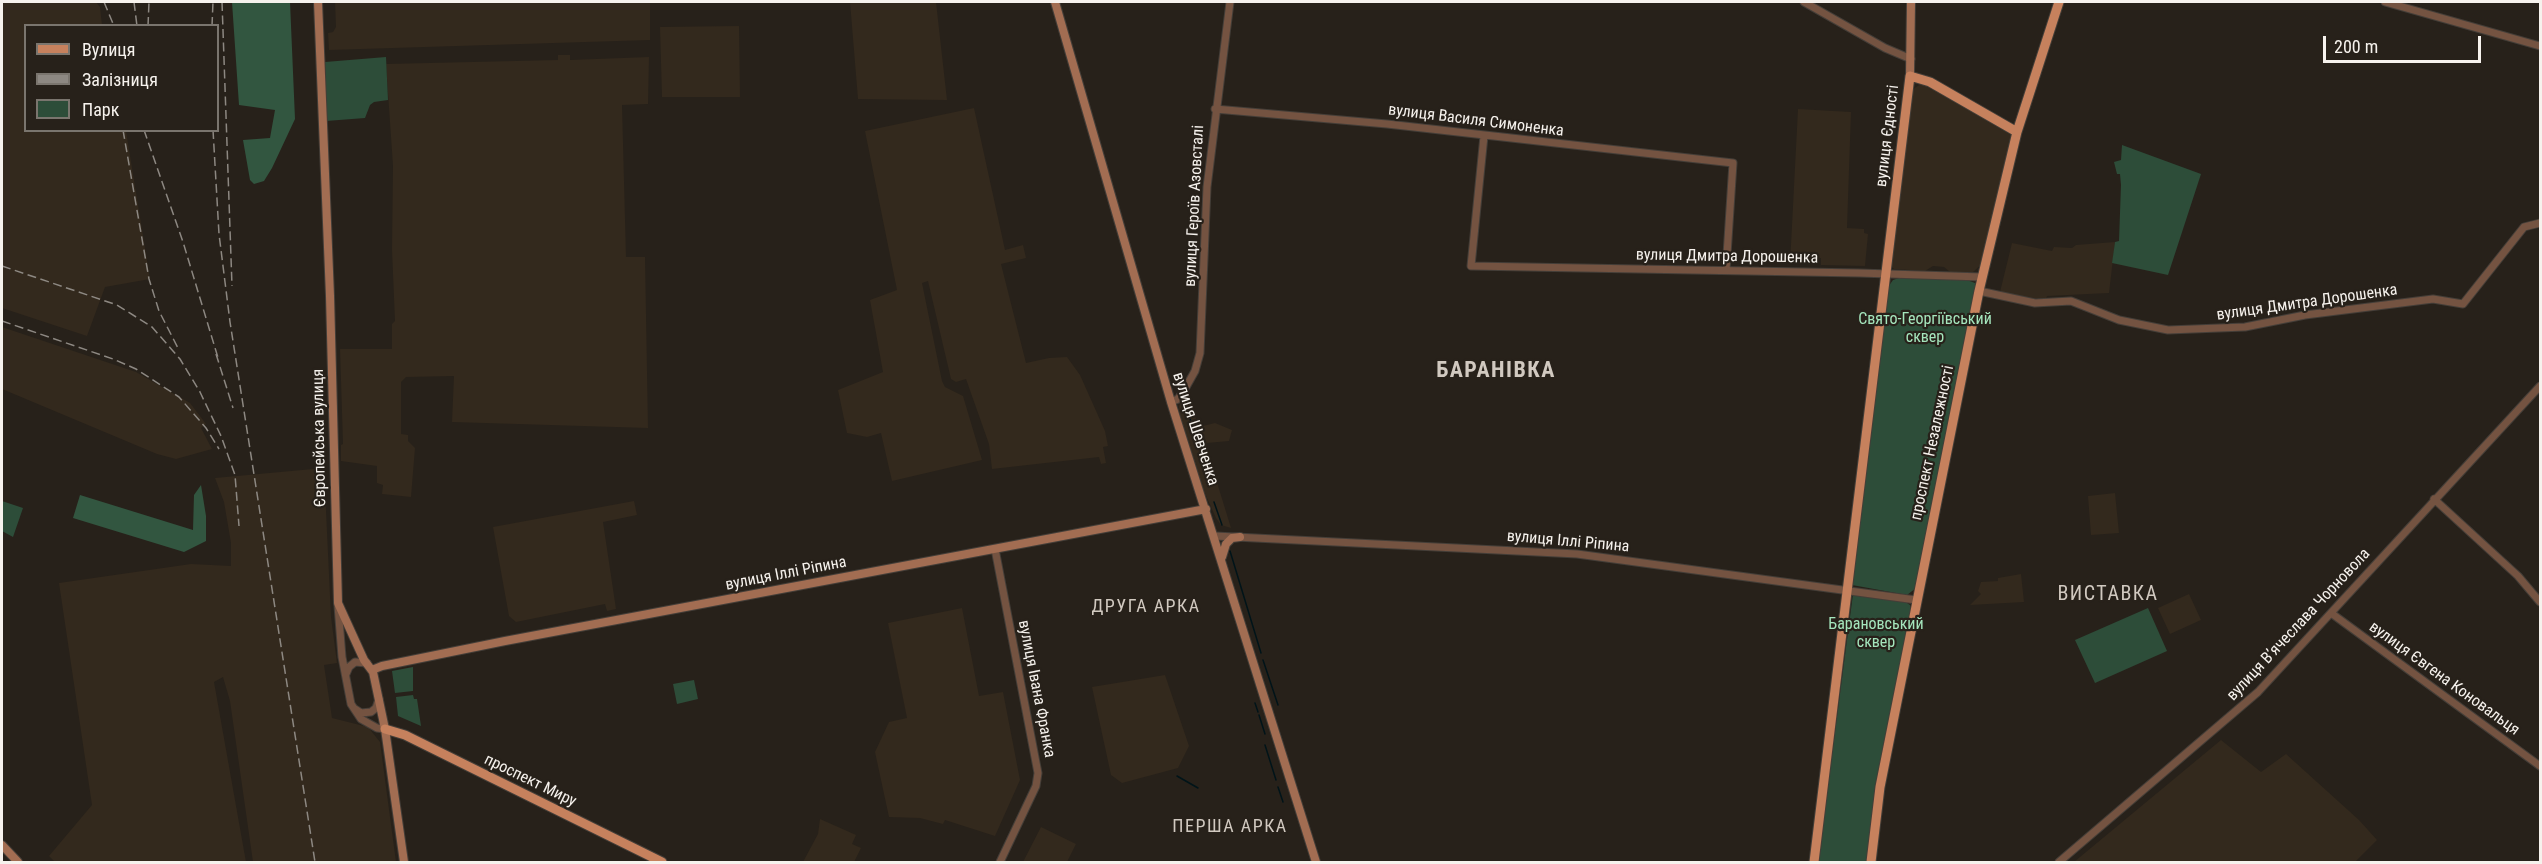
<!DOCTYPE html>
<html>
<head>
<meta charset="utf-8">
<style>
  body { margin:0 }
  #map { position:relative; width:2542px; height:864px; overflow:hidden; background:#27211a; font-family:"Roboto Condensed",sans-serif }
  canvas { display:block }
  .frame { position:absolute; inset:0; border:3px solid #f6f2ed; pointer-events:none }
  .legend { position:absolute; left:24px; top:24px; width:195px; height:108px; box-sizing:border-box; background:#27211a; border:2px solid #7a756e; margin:0; padding:8px 10px; list-style:none; font-size:18px; color:#f6f2ed }
  .legend li { display:flex; align-items:center; gap:12px; height:30px }
  .legend b { width:30px; border:2px solid #7a756e }
  .scale { position:absolute; left:2323px; top:36px; width:158px; height:27px; box-sizing:border-box; border:3px solid #f6f2ed; border-top:0; padding-left:8px; font-size:18px; line-height:21px; white-space:nowrap; color:#f6f2ed; -webkit-text-stroke:4px #27211a; paint-order:stroke }
</style>
</head>
<body>
<div id="map">
<canvas width="2542" height="864"></canvas>
<div class="frame"></div>
<ul class="legend">
<li><b style="height:8px;background:#c6815d"></b>Вулиця</li>
<li><b style="height:8px;background:#8d8882"></b>Залізниця</li>
<li><b style="height:16px;background:#2d4d39"></b>Парк</li>
</ul>
<div class="scale">200 m</div>
</div>
<script>
const g = document.querySelector('canvas').getContext('2d');
g.lineJoin = 'round';
function fill(path, color) {
  g.fillStyle = color;
  g.fill(path, 'evenodd');
}
function shape(rows) {
  const path = new Path2D();
  for (const r of rows) {
    path.moveTo(r[0], r[1]);
    for (let i = 2; i < r.length; i += 2) path.lineTo(r[i], r[i + 1]);
  }
  return path;
}
function trace(path, color, width, dash) {
  g.strokeStyle = color;
  g.lineWidth = width;
  g.lineCap = dash ? 'butt' : 'round';
  g.setLineDash(dash || []);
  g.stroke(path);
}
function label(font, color, halo, rows, align = 'center') {
  g.font = font + ' "Roboto Condensed",sans-serif';
  g.lineWidth = 4.5;
  g.setLineDash([]);
  g.textBaseline = 'middle';
  g.strokeStyle = halo;
  g.fillStyle = color;
  for (const [text, x, y, turn = 0] of rows) {
    g.save();
    g.translate(x, y);
    g.rotate((+turn || 0) * Math.PI / 180);
    g.textAlign = isNaN(turn) ? turn : align;
    if (halo) g.strokeText(text, 0, 0);
    g.fillText(text, 0, 0);
    g.restore();
  }
}
const built = shape([
  [2,2,96,2,100,7,102,25,26,26,26,130,126,131,150,279,105,287,87,336,2,308],
  [335,2,650,2,650,40,329,50,328,33,333,32,336,27],
  [850,2,936,2,947,100,858,99],
  [739,26,740,97,662,97,660,27],
  [558,55,570,55,570,60,649,57,648,104,622,105,626,257,645,257,648,428,452,422,454,376,406,377,401,382,401,434,408,435,408,441,415,448,411,497,382,494,383,485,377,483,377,466,341,461,341,445,343,444,340,349,392,349,392,324,395,321,392,250,393,166,386,64,558,60],
  [1921,84,1931,86,2012,135,1982,264,1973,272,1950,272,1944,267,1933,266,1925,271,1894,269,1891,266,1913,89],
  [974,108,1005,250,1023,245,1026,258,1001,264,1026,363,1049,358,1067,357,1080,375,1105,431,1108,446,1103,447,1106,463,1101,464,1099,457,992,469,989,444,966,379,956,382,951,379,928,281,922,283,942,381,945,387,963,396,982,460,892,481,881,433,867,437,847,433,838,390,883,372,870,300,897,290,865,131],
  [1798,109,1851,112,1847,228,1864,229,1864,233,1868,234,1865,266,1821,265,1821,258,1816,258,1816,264,1790,264],
  [2115,242,2109,293,2047,296,2046,299,2038,299,2000,292,2012,243,2052,251,2054,247,2072,248,2076,245],
  [2,327,136,372,190,403,206,424,201,428,212,449,176,459,157,454,2,389],
  [1188,390,1197,422,1201,422,1203,426,1215,423,1232,430,1229,441,1207,443,1207,450,1231,528,1221,525,1216,518,1203,489,1180,415,1179,406],
  [324,468,331,617,337,663,324,665,332,718,368,727,380,742,396,862,253,862,230,701,223,677,214,682,246,862,55,862,49,856,92,805,59,583,191,564,231,566,231,543,224,502,215,478],
  [2115,493,2119,533,2091,535,2088,496],
  [634,501,637,515,603,522,616,609,607,611,605,604,516,622,509,616,493,527],
  [2021,574,2024,602,1970,605,1981,594,1978,591,1981,582,1998,581,1998,578],
  [2189,594,2201,620,2170,634,2158,608],
  [962,608,979,696,1003,692,1020,780,995,836,945,820,943,824,920,818,889,817,875,752,889,722,907,718,888,623],
  [1165,675,1189,746,1178,768,1122,783,1111,775,1092,687],
  [2221,740,2261,772,2286,754,2359,820,2377,840,2355,862,2074,862],
  [820,819,856,835,852,844,861,848,854,862,803,862,818,834],
  [1041,827,1076,844,1067,862,1023,862]
]);
const green = shape([
  [386,57,388,100,374,102,370,105,365,118,326,121,325,62],
  [2122,145,2201,174,2168,275,2112,263,2115,242,2119,241,2121,185,2120,174,2117,174,2114,162,2121,160],
  [1899,278,1967,280,1975,283,1976,287,1916,588,1907,595,1852,585,1888,287,1893,280],
  [2,501,23,508,13,537,2,531],
  [1853,594,1904,601,1910,605,1911,611,1874,798,1867,862,1818,862],
  [2148,608,2167,651,2095,683,2075,640],
  [413,667,413,691,395,693,392,671],
  [694,680,698,699,677,704,673,684],
  [413,695,414,699,417,699,421,726,398,716,396,697]
]);
const forest = shape([
  [232,2,290,2,295,119,272,168,264,181,254,184,250,180,243,140,270,138,275,110,239,105],
  [201,485,206,516,206,541,184,552,73,518,80,495,193,530,194,495]
]);
const stream = shape([
  [1183,397,1193,428],
  [1214,502,1222,525],
  [1230,551,1261,653],
  [1263,660,1278,705],
  [1255,703,1258,712],
  [1259,715,1265,734],
  [1265,745,1276,780],
  [1177,776,1198,788],
  [1278,787,1283,802]
]);
const tertiary = shape([
  [1804,2,1885,48,1911,59],
  [2385,2,2540,46],
  [1215,109,1387,124,1733,163,1726,270],
  [1484,136,1471,266,1859,273,1982,277],
  [1979,291,2035,303,2071,301,2119,320,2168,330,2245,327,2305,315,2433,299,2463,304,2524,227,2540,223],
  [1171,402,1178,399,1186,387,1195,371,1200,353,1207,187,1230,2],
  [2434,499,2518,576,2540,602],
  [1215,536,1577,554,1916,600],
  [995,549,1038,773,1036,786,1000,862],
  [338,606,342,657,351,704,361,719,377,728,385,729],
  [2331,613,2540,766],
  [346,674,349,667,355,662,367,663],
  [355,709,361,713,371,712,376,708,379,699],
  [2059,862,2258,692,2540,386]
]);
const secondary = shape([
  [318,2,330,296,338,603,364,660,373,672,385,729,404,862],
  [1055,2,1171,402,1316,862],
  [1910,76,1911,2],
  [1222,557,1226,544,1232,538,1240,537],
  [372,670,382,666,505,641,1206,509],
  [2,845,18,862]
]);
const primary = shape([
  [385,729,405,735,662,862],
  [1814,862,1910,76,1930,82,2017,132],
  [1871,862,1880,787,1979,291,2017,132,2059,2]
]);
const rail = shape([
  [104,2,114,26],
  [134,2,137,26],
  [222,2,232,286],
  [148,26,149,2],
  [212,26,213,2],
  [123,130,149,279,159,311,179,350],
  [144,130,183,242,219,361],
  [213,130,219,234,230,322,315,862],
  [2,266,117,305,152,327,180,359,200,392,221,436,235,475,239,526],
  [2,321,113,359,136,369,179,397,206,428,219,449],
  [216,354,233,408]
]);
const streetNames = [
  ["вулиця Василя Симоненка",1476,121,7],
  ["вулиця Єдності",1888,136,-83],
  ["вулиця Героїв Азовсталі",1195,206,-87],
  ["вулиця Дмитра Дорошенка",1727,257,1],
  ["вулиця Дмитра Дорошенка",2307,303,-8],
  ["вулиця Шевченка",1195,429,72],
  ["Європейська вулиця",320,438,-91],
  ["проспект Незалежності",1933,443,-78],
  ["вулиця Іллі Ріпина",1568,542,5],
  ["вулиця Іллі Ріпина",786,574,-11],
  ["вулиця Вʼячеслава Чорновола",2299,625,-47],
  ["вулиця Євгена Коновальця",2444,679,36],
  ["вулиця Івана Франка",1036,689,79],
  ["проспект Миру",530,781,26]
];
const parkNames = [
  ["Свято-Георгіївський",1925,320],
  ["сквер",1925,338],
  ["Барановський",1876,625],
  ["сквер",1876,643]
];
const neighbourhoodNames = [
  ["ДРУГА АРКА",1146,607],
  ["ПЕРША АРКА",1230,827]
];
const quarterNames = [
  ["ВИСТАВКА",2108,595]
];
const districtNames = [
  ["БАРАНІВКА",1496,371]
];
fill(built, '#33291d');
fill(green, '#2d4d39');
fill(forest, '#325640');
trace(stream, '#001419', 1.5);
trace(tertiary, '#443e38', 9);
trace(secondary, '#443e38', 10);
trace(primary, '#443e38', 11);
trace(tertiary, '#745341', 7);
trace(secondary, '#a26d52', 8);
trace(primary, '#c6815d', 9);
trace(rail, '#8d8882', 1.5, [9, 4.5]);
label('16px', '#f6f2ed', '#27211a', streetNames);
label('16px', '#a5e6bd', '#27211a', parkNames);
g.letterSpacing = '1.5px';
label('18px', '#d1c9c0', '#27211a', neighbourhoodNames);
g.letterSpacing = '0px';
g.letterSpacing = '1.5px';
label('20px', '#d1c9c0', '#27211a', quarterNames);
g.letterSpacing = '0px';
g.letterSpacing = '1.5px';
label('bold 22px', '#d1c9c0', '#27211a', districtNames);
g.letterSpacing = '0px';
</script>
</body>
</html>
